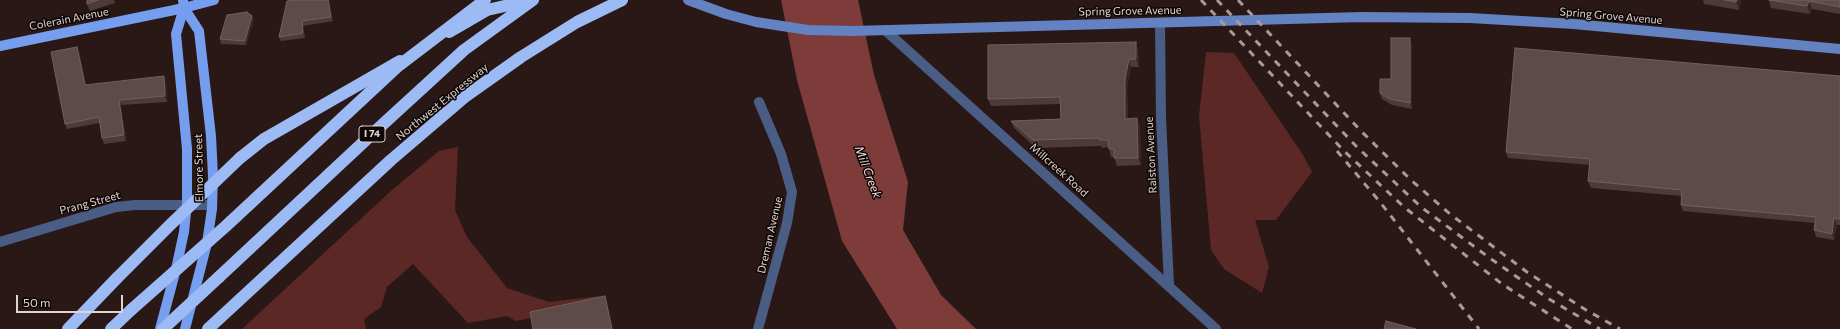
<!DOCTYPE html>
<html>
<head>
<meta charset="utf-8">
<style>
  body { margin:0 }
  #map { position:relative; width:1840px; height:329px; overflow:hidden; background:#2a1816; font-family:Commissioner,sans-serif }
  canvas { display:block }
  .scale { position:absolute; left:16px; top:295px; width:107px; height:18px; box-sizing:border-box; border:2px solid #e0d3d1; border-top:0; padding-left:5px; font-size:12px; line-height:14px; white-space:nowrap; color:#e0d3d1; -webkit-text-stroke:3px #0d0605; paint-order:stroke }
</style>
</head>
<body>
<div id="map">
<canvas width="1840" height="329"></canvas>
<div class="scale">50 m</div>
</div>
<script>
const g = document.querySelector('canvas').getContext('2d');
g.lineJoin = 'round';
function fill(path, color) {
  g.fillStyle = color;
  g.fill(path, 'evenodd');
}
function shape(rows) {
  const path = new Path2D();
  for (const r of rows) {
    path.moveTo(r[0], r[1]);
    for (let i = 2; i < r.length; i += 2) path.lineTo(r[i], r[i + 1]);
  }
  return path;
}
function trace(path, color, width, dash) {
  g.strokeStyle = color;
  g.lineWidth = width;
  g.lineCap = dash ? 'butt' : 'round';
  g.setLineDash(dash || []);
  g.stroke(path);
}
function label(font, color, halo, rows, align = 'center') {
  g.font = font + ' Commissioner,sans-serif';
  g.lineWidth = 3;
  g.setLineDash([]);
  g.textBaseline = 'middle';
  g.strokeStyle = halo;
  g.fillStyle = color;
  for (const [text, x, y, turn = 0] of rows) {
    g.save();
    g.translate(x, y);
    g.rotate((+turn || 0) * Math.PI / 180);
    g.textAlign = isNaN(turn) ? turn : align;
    if (halo) g.strokeText(text, 0, 0);
    g.fillText(text, 0, 0);
    g.restore();
  }
}
const green = shape([
  [1206,52,1234,53,1303,155,1312,172,1276,220,1255,220,1269,267,1262,293,1224,269,1211,250,1199,116],
  [458,147,455,210,467,237,507,288,549,302,600,296,599,303,516,321,507,316,468,323,413,264,387,287,381,307,364,319,366,329,242,329,392,190,439,151]
]);
const water = shape([
  [781,0,858,0,874,75,908,182,903,230,941,295,976,329,897,329,842,241,797,80]
]);
const minor = shape([
  [1160,23,1161,118,1169,285],
  [0,242,116,207,135,205,212,205],
  [758,329,787,223,792,192,781,154,759,102]
]);
const tertiary = shape([
  [885,30,1216,329]
]);
const secondary = shape([
  [688,0,726,14,756,22,808,30,853,31,1362,17,1470,18,1574,24,1840,49]
]);
const primary = shape([
  [184,8,199,31,211,136,213,176,212,209,207,243,185,329],
  [0,46,184,8,214,0],
  [160,329,176,269,184,232,187,203,187,149,176,34,184,8,183,0]
]);
const motorway = shape([
  [449,32,487,10,527,1],
  [240,158,264,139,400,61],
  [219,277,369,137,464,50,533,0],
  [68,329,117,278],
  [111,329,131,310],
  [208,329,391,160,466,96,521,57,577,22,622,0]
]);
const rail = shape([
  [1201,0,1344,151,1404,207,1502,284,1572,329],
  [1217,0,1356,146,1421,207,1491,259,1549,299,1600,329],
  [1238,0,1361,131,1411,180,1450,214,1527,272,1586,310,1620,329],
  [1337,151,1380,202,1479,329]
]);
const motorwayBridge = shape([
  [117,278,170,225,240,158],
  [131,310,226,226,397,67,485,0],
  [163,329,219,277]
]);
const wall = shape([
  [87,0,114,0,115,3,90,11,87,4],
  [295,0,329,0,333,21,303,26,305,38,281,41,279,37],
  [1703,0,1741,0,1739,10,1704,4],
  [1769,0,1840,0,1840,14,1812,9,1810,14,1771,8],
  [252,16,254,20,246,45,221,44,220,39],
  [1412,44,1412,109,1392,105,1382,99,1380,93,1391,79],
  [77,47,79,52,86,85,166,82,167,102,121,105,126,141,104,144,102,138,100,123,67,129,65,124],
  [1138,50,1139,67,1131,67,1127,87,1128,118,1137,118,1140,126,1141,165,1117,166,1114,157,1111,157,1109,149,1109,147,1102,148,1101,146,1036,148,1014,128,1011,121,1061,119,1060,104,991,106,988,99],
  [1840,76,1840,225,1837,225,1834,240,1816,237,1814,230,1815,223,1683,211,1681,205,1681,196,1591,188,1588,181,1590,165,1508,158,1506,152]
]);
const shadedWall = shape([
  [328,0,329,0,333,21,331,17],
  [1737,0,1741,0,1739,10,1736,2],
  [1809,1,1812,9,1810,14,1807,6],
  [252,16,254,20,246,45,245,41],
  [302,21,303,26,305,38,303,33],
  [1410,38,1412,44,1412,109,1410,103],
  [1136,42,1138,50,1139,67,1136,59],
  [77,47,79,52,87,90,85,85],
  [1129,59,1131,67,1127,87,1128,126,1125,119,1125,79],
  [164,76,166,82,167,102,165,96],
  [119,100,121,105,126,141,124,135],
  [1137,118,1140,126,1141,165,1138,158],
  [1834,218,1837,225,1834,240,1832,234],
  [605,296,608,304,613,329,612,329]
]);
const building = shape([
  [87,0,98,0,87,4,87,0],
  [295,0,328,0,331,17,302,21,303,33,279,37,287,1,295,0],
  [1725,0,1737,0,1736,2,1725,0],
  [1769,0,1840,0,1840,7,1809,1,1807,6,1769,0],
  [247,12,252,16,245,41,220,39,227,15,247,12],
  [1391,38,1410,38,1410,103,1390,99,1380,93,1380,79,1391,79,1391,38],
  [1136,42,1136,59,1129,59,1125,79,1125,119,1137,118,1138,158,1114,158,1114,149,1109,149,1108,140,1099,140,1099,138,1033,140,1011,121,1061,119,1060,97,988,99,988,45,1136,42],
  [77,47,85,85,164,76,165,96,119,100,124,135,102,138,99,117,65,124,51,52,77,47],
  [1515,48,1840,76,1840,219,1834,218,1832,234,1814,230,1816,217,1681,205,1682,190,1588,181,1590,159,1506,152,1515,48],
  [605,296,612,329,533,329,530,312,605,296],
  [1386,321,1416,329,1384,329,1386,321]
]);
const shields = [
  [372,134,26]
];
const shieldNames = [
  ["I 74",372,134]
];
const streetNames = [
  ["Spring Grove Avenue",1130,11,-1],
  ["Spring Grove Avenue",1611,16,5],
  ["Colerain Avenue",69,19,-11],
  ["Northwest Expressway",442,102,-39],
  ["Ralston Avenue",1151,155,-93],
  ["Elmore Street",199,168,-91],
  ["Millcreek Road",1059,170,42],
  ["Prang Street",90,203,-15],
  ["Dreman Avenue",770,235,-77]
];
const waterNames = [
  ["Mill Creek",868,172,69]
];
fill(green, '#5c2825');
fill(water, '#7d3c39');
trace(minor, '#4a5e85', 10);
trace(tertiary, '#4a5e85', 10);
trace(secondary, '#6382c1', 10);
trace(primary, '#769eef', 10);
trace(motorway, '#9cbaf4', 12);
trace(rail, '#a99a98', 3, [7, 7]);
trace(motorwayBridge, '#9cbaf4', 12);
fill(wall, '#4e3a38');
fill(shadedWall, '#392524');
fill(building, '#5e4a49');
trace(building, '#72605e', 1);
for (const [x, y, w] of shields) {
  const box = new Path2D();
  box.roundRect(x - w / 2, y - 8, w, 16, 3);
  g.fillStyle = '#0d0605';
  g.fill(box);
  trace(box, '#e0d3d1', 1);
}
label('bold 10px', '#e0d3d1', null, shieldNames);
label('11px', '#e0d3d1', '#0d0605', streetNames);
label('italic 12px', '#f4dedc', '#0d0605', waterNames);
</script>
</body>
</html>
